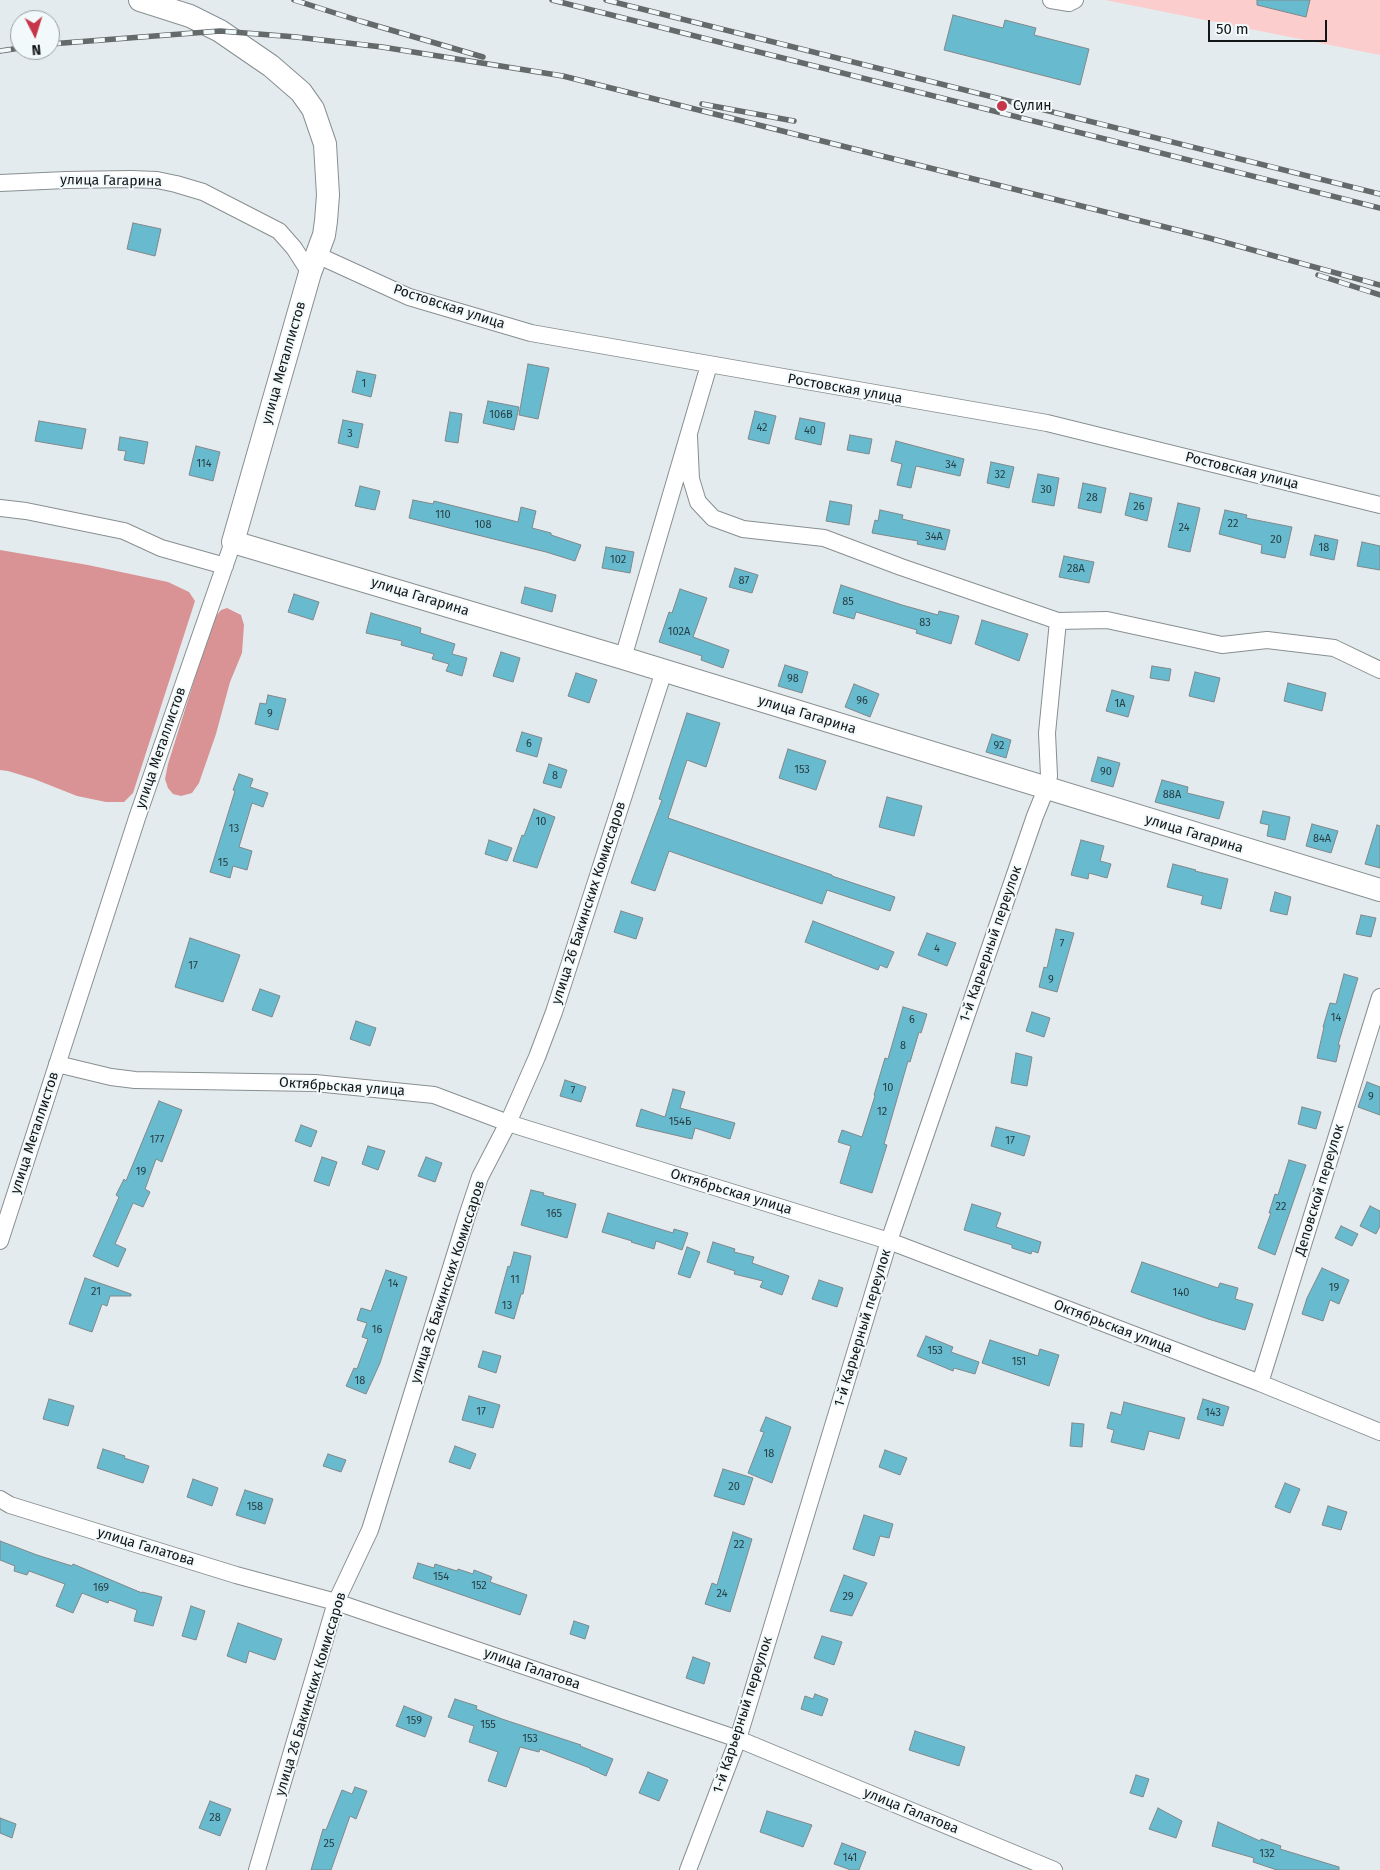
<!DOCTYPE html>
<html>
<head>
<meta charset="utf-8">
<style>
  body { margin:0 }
  #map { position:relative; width:1380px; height:1870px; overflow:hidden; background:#e4ebee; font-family:"Fira Sans",sans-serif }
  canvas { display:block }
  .north { position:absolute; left:10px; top:10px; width:50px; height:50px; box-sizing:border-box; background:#f1f9fb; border:1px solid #989e9f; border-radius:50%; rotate:175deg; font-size:14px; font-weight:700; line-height:20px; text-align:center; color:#131616 }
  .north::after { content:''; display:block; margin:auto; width:18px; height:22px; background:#c63648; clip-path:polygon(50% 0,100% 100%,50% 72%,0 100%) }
  .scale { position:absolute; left:1208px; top:20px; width:119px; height:22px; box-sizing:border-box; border:2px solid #131616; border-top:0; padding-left:6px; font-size:15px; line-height:18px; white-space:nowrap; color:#131616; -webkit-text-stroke:4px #f1f9fb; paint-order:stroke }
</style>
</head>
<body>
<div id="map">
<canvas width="1380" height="1870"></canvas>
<div class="north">N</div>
<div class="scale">50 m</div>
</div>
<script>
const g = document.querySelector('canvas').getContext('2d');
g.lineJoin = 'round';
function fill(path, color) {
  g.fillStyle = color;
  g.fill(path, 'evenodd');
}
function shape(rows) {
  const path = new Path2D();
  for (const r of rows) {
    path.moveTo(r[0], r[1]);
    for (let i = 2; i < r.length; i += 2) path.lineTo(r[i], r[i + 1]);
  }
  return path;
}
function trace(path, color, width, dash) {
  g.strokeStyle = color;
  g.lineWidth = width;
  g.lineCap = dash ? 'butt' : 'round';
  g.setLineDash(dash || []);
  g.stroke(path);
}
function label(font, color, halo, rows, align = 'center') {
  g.font = font + ' "Fira Sans",sans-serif';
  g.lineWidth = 4;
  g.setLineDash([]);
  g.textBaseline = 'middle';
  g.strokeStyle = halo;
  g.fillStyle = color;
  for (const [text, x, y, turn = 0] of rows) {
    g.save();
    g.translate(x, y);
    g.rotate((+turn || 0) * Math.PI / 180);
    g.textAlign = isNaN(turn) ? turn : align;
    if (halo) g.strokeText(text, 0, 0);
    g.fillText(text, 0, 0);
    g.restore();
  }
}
const green = shape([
  [1105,0,1380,0,1380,55]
]);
const forest = shape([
  [0,550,88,565,168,582,189,592,195,601,133,793,124,802,106,802,77,796,34,779,8,771,0,770],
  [227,608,241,615,244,625,242,653,230,682,216,734,199,783,192,793,181,796,173,794,168,788,165,779,168,764,213,620,221,610]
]);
const building = shape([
  [1257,0,1310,0,1306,17,1257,5,1257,0],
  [953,15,1003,28,1005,20,1036,28,1034,35,1089,49,1080,85,944,50,953,15],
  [133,223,161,229,155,256,127,249,133,223],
  [528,364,549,368,538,419,519,415,528,364],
  [357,371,376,375,371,397,352,392,357,371],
  [488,401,519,407,514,430,483,423,488,401],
  [755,411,776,416,769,444,748,439,755,411],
  [450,412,462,414,458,443,445,441,450,412],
  [800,418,825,423,821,445,795,439,800,418],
  [343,420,363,424,358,448,338,443,343,420],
  [39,421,86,429,82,449,35,441,39,421],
  [850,435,872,439,869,454,847,450,850,435],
  [120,437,148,442,144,464,124,460,126,451,118,450,120,437],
  [896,441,964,459,960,476,916,466,911,488,897,485,902,464,891,461,896,441],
  [196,446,220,452,213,481,189,475,196,446],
  [991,462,1014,467,1009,488,987,483,991,462],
  [1038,474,1059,478,1054,506,1032,502,1038,474],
  [1083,483,1106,488,1101,513,1078,508,1083,483],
  [360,486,380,491,375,510,355,506,360,486],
  [1130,493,1152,498,1147,521,1125,515,1130,493],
  [413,500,433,504,434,501,518,522,521,507,536,511,532,528,551,533,551,535,581,545,575,561,546,552,409,518,413,500],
  [830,501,852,505,849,525,826,521,830,501],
  [1178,503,1200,508,1190,552,1168,547,1178,503],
  [880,510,903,515,902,519,950,530,945,550,917,544,918,541,872,533,875,520,878,521,880,510],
  [1225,510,1247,515,1246,518,1292,527,1285,558,1261,553,1262,545,1219,534,1225,510],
  [1315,535,1338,540,1334,560,1310,555,1315,535],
  [1362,542,1380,546,1380,570,1357,566,1362,542],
  [606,547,634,552,630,573,602,568,606,547],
  [1064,556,1094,562,1089,583,1059,577,1064,556],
  [735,568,758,575,752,593,729,587,735,568],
  [841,585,902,605,938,615,939,611,959,616,951,644,916,633,917,630,856,612,854,619,833,613,841,585],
  [525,587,556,595,552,612,521,603,525,587],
  [680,589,707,598,693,637,729,650,723,668,701,660,702,656,659,642,669,612,672,613,680,589],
  [294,594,319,602,313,620,288,612,294,594],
  [371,613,421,628,420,633,455,644,452,654,467,658,462,676,446,671,449,664,432,659,434,654,401,645,402,641,366,633,371,613],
  [982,620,1028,634,1019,661,975,644,982,620],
  [501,652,520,658,513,682,493,676,501,652],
  [785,665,808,672,802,693,778,686,785,665],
  [1152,666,1171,669,1169,681,1150,678,1152,666],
  [1195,672,1220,678,1214,702,1189,696,1195,672],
  [576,673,597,680,589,703,568,696,576,673],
  [1288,683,1326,693,1322,711,1284,701,1288,683],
  [854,684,879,694,870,717,845,707,854,684],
  [1112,690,1134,696,1128,717,1106,711,1112,690],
  [268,695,286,699,278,730,255,724,260,703,266,704,268,695],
  [687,713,720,723,706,767,687,760,668,818,832,875,832,876,895,897,890,911,827,890,822,904,669,851,655,891,631,883,662,800,659,799,687,713],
  [522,732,542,738,537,757,516,751,522,732],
  [992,734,1011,740,1006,758,986,752,992,734],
  [788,749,826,761,816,790,779,778,788,749],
  [1098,757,1120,763,1113,787,1091,781,1098,757],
  [549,764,567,770,561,788,543,783,549,764],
  [239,774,253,779,250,787,268,793,263,807,252,803,239,847,252,851,247,870,233,866,230,878,210,872,235,791,233,790,239,774],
  [1162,780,1188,787,1187,793,1224,802,1219,819,1155,802,1162,780],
  [887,797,922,806,914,836,879,827,887,797],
  [534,809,555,817,537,868,513,861,522,835,524,836,534,809],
  [1263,811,1290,817,1285,840,1267,836,1269,825,1260,823,1263,811],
  [1312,824,1338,831,1331,853,1306,846,1312,824],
  [1377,825,1380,826,1380,868,1365,864,1377,825],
  [489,840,512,848,507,861,485,854,489,840],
  [1081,840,1104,846,1100,861,1111,864,1107,878,1089,873,1088,879,1071,875,1081,840],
  [1173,864,1196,870,1195,871,1228,879,1221,909,1201,904,1203,896,1167,887,1173,864],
  [1275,892,1291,897,1287,915,1270,911,1275,892],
  [621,911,643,918,636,939,614,932,621,911],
  [1361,915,1376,918,1371,937,1356,934,1361,915],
  [813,921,894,952,887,968,880,965,878,970,805,942,813,921],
  [1056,929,1074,933,1057,992,1039,987,1044,967,1047,968,1056,929],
  [927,933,956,943,947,966,918,955,927,933],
  [190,938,240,955,223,1002,175,987,190,938],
  [1344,974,1358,978,1338,1045,1340,1045,1336,1062,1317,1058,1324,1027,1323,1027,1330,1003,1336,1004,1344,974],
  [260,989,280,996,272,1017,252,1010,260,989],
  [903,1007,927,1014,921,1033,919,1032,910,1062,908,1061,884,1144,887,1145,872,1193,840,1183,851,1146,838,1142,842,1130,862,1137,875,1096,874,1095,885,1058,888,1059,903,1007],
  [1032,1012,1050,1018,1044,1037,1026,1031,1032,1012],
  [356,1021,376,1028,370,1046,350,1039,356,1021],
  [1016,1053,1032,1057,1027,1086,1011,1083,1016,1053],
  [565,1080,586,1087,581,1102,560,1096,565,1080],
  [1367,1082,1380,1087,1380,1115,1358,1107,1367,1082],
  [673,1089,685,1092,680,1108,735,1123,730,1139,695,1128,692,1139,636,1126,641,1109,665,1117,673,1089],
  [159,1101,182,1110,162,1162,156,1159,145,1189,150,1192,143,1207,133,1203,115,1244,126,1249,118,1267,93,1256,119,1197,116,1195,124,1179,126,1181,159,1101],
  [1302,1107,1321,1112,1316,1129,1298,1124,1302,1107],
  [301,1125,317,1131,311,1147,295,1141,301,1125],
  [996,1127,1030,1136,1024,1156,991,1146,996,1127],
  [368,1146,385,1151,378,1170,362,1164,368,1146],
  [322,1157,337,1162,329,1186,314,1181,322,1157],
  [426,1157,442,1163,435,1182,418,1176,426,1157],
  [1289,1160,1306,1165,1275,1255,1258,1248,1271,1213,1269,1213,1275,1194,1278,1195,1289,1160],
  [531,1190,544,1193,543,1195,576,1204,567,1238,521,1225,531,1190],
  [972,1204,1001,1213,996,1227,1041,1242,1038,1253,1032,1251,1031,1254,1012,1248,1012,1245,964,1230,972,1204],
  [1370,1206,1380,1211,1380,1226,1376,1234,1360,1226,1370,1206],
  [608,1213,673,1233,674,1229,688,1233,682,1250,656,1241,654,1249,631,1242,632,1241,602,1232,608,1213],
  [1341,1226,1358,1234,1352,1246,1335,1238,1341,1226],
  [713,1242,735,1249,734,1252,754,1257,752,1263,789,1276,782,1295,760,1287,763,1281,734,1274,735,1271,707,1262,713,1242],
  [687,1247,700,1252,690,1278,678,1274,687,1247],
  [514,1252,531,1256,523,1294,521,1294,514,1319,495,1313,508,1266,510,1267,514,1252],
  [1142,1262,1218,1288,1220,1283,1238,1288,1235,1299,1253,1304,1245,1330,1208,1319,1131,1292,1142,1262],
  [1322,1268,1349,1280,1339,1304,1330,1300,1323,1321,1302,1314,1307,1298,1322,1268],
  [386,1270,407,1277,380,1363,366,1394,346,1386,354,1368,357,1369,368,1339,362,1337,367,1323,357,1320,361,1308,371,1311,386,1270],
  [85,1278,131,1294,131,1296,110,1296,107,1306,102,1304,92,1332,69,1324,85,1278],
  [819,1280,843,1288,837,1307,812,1299,819,1280],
  [926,1336,953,1347,951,1352,979,1362,975,1374,954,1368,953,1371,917,1356,926,1336],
  [990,1340,1038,1356,1040,1349,1059,1355,1049,1386,982,1363,990,1340],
  [483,1351,501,1356,496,1373,478,1367,483,1351],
  [469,1396,500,1405,493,1428,462,1420,469,1396],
  [49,1399,74,1406,68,1426,43,1419,49,1399],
  [1203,1399,1229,1407,1223,1426,1197,1419,1203,1399],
  [1124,1402,1185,1418,1179,1439,1149,1431,1144,1450,1111,1442,1114,1430,1107,1428,1111,1412,1121,1415,1124,1402],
  [766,1417,791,1427,772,1483,748,1473,764,1432,760,1431,766,1417],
  [1072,1423,1084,1424,1082,1447,1070,1446,1072,1423],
  [455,1446,476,1454,470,1469,449,1462,455,1446],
  [103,1449,125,1456,124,1458,149,1466,143,1483,97,1468,103,1449],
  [885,1450,907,1458,900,1475,879,1467,885,1450],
  [328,1454,346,1460,341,1472,323,1466,328,1454],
  [723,1469,753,1478,744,1505,714,1496,723,1469],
  [193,1479,218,1488,212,1506,187,1497,193,1479],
  [1285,1483,1300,1489,1290,1513,1275,1507,1285,1483],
  [245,1490,273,1499,265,1524,236,1515,245,1490],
  [1328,1506,1347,1512,1341,1530,1322,1525,1328,1506],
  [864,1515,893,1524,889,1538,880,1536,874,1556,853,1549,864,1515],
  [733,1532,752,1539,730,1612,705,1604,712,1583,717,1585,733,1532],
  [0,1541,37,1555,72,1566,73,1564,142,1593,142,1592,162,1597,153,1626,134,1621,137,1610,109,1600,108,1603,82,1593,73,1613,56,1606,65,1584,29,1571,27,1575,14,1571,15,1566,0,1560,0,1541],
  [418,1563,434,1568,435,1564,457,1571,458,1569,473,1574,474,1570,492,1577,490,1582,527,1595,520,1615,413,1578,418,1563],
  [844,1575,867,1583,852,1616,830,1611,844,1575],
  [191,1606,205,1611,196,1640,182,1636,191,1606],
  [574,1621,589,1626,585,1639,570,1634,574,1621],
  [238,1623,282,1639,275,1660,249,1651,246,1663,227,1656,238,1623],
  [822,1636,842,1642,834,1665,814,1658,822,1636],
  [693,1657,710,1663,704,1684,686,1678,693,1657],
  [815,1694,828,1699,822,1716,801,1709,805,1696,813,1699,815,1694],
  [455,1699,477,1706,476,1709,502,1719,581,1745,580,1746,613,1759,606,1776,590,1769,590,1768,540,1749,539,1752,520,1747,506,1787,488,1781,498,1752,469,1742,474,1726,448,1717,455,1699],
  [404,1706,432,1717,425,1737,396,1726,404,1706],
  [915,1731,965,1747,959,1766,909,1750,915,1731],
  [648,1772,668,1780,659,1801,639,1793,648,1772],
  [1136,1775,1149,1779,1143,1797,1130,1793,1136,1775],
  [355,1787,367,1791,356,1819,350,1816,331,1870,311,1870,323,1829,326,1830,342,1790,352,1794,355,1787],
  [210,1801,231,1809,220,1836,199,1828,210,1801],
  [1158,1808,1182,1821,1176,1838,1149,1829,1158,1808],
  [767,1811,812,1825,803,1847,760,1832,767,1811],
  [0,1818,16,1824,12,1838,0,1833,0,1818],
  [1218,1822,1260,1841,1261,1839,1281,1846,1280,1849,1339,1867,1339,1870,1277,1870,1253,1862,1254,1858,1212,1846,1218,1822],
  [842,1843,866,1852,859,1870,851,1870,834,1864,842,1843]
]);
const minor = shape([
  [1051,0,1069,3,1075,0],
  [0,183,66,180,131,179,157,180,176,184,203,192,279,231,294,248,310,273],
  [317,255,409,297,531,333,1047,423,1380,505],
  [689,436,691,479,698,502,713,518,743,529,824,538,901,567,1058,621,1107,620,1222,645,1267,640,1334,648,1380,670],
  [0,508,26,511,124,531,161,548,225,566],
  [623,658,709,365],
  [57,1064,111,1077,135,1080,315,1083,434,1095,508,1123,889,1241,1260,1383,1380,1432],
  [0,1241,137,818,233,542],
  [1260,1383,1380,997],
  [0,1499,10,1505,236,1575,336,1602,738,1739,1054,1870],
  [257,1870,336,1602,370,1530,466,1219,480,1177,508,1123,537,1057,554,1012,664,671],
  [688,1870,738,1739,889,1241,1035,816,1046,789,1049,776,1047,733,1058,621]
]);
const secondary = shape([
  [140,0,190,16,220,31,271,66,301,92,313,109,325,144,328,195,326,221,324,235,310,273,233,542,623,658,1380,890]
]);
const rail = shape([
  [294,0,360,21,483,57],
  [552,0,1380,208],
  [606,0,1380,194],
  [50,44,220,31,296,37,382,47,563,76,1209,238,1380,285],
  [0,51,20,48],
  [702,104,794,121],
  [1318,275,1380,295]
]);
const markers = [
  [1002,106,6,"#c63648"]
];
const numberNames = [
  ["1",364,384],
  ["106В",501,415],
  ["42",762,428],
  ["40",810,431],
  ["3",350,434],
  ["114",204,464],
  ["34",951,465],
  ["32",1000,475],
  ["30",1046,490],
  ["28",1092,498],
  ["26",1139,507],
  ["110",443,515],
  ["22",1233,524],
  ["108",483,525],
  ["24",1184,528],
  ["34А",934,537],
  ["20",1276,540],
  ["18",1324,548],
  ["102",618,560],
  ["28А",1076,569],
  ["87",744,581],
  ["85",848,602],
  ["83",925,623],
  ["102А",679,632],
  ["98",793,679],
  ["96",862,701],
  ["1А",1120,704],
  ["9",270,714],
  ["6",529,744],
  ["92",999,746],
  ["153",802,770],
  ["90",1106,772],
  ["8",555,776],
  ["88А",1172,795],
  ["10",541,822],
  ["13",234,829],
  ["84А",1322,839],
  ["15",223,863],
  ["7",1062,944],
  ["4",937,949],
  ["17",193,966],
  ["9",1051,980],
  ["14",1336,1018],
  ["6",912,1020],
  ["8",903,1046],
  ["10",888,1088],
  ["7",573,1091],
  ["9",1371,1097],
  ["12",882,1112],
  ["154Б",680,1122],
  ["177",157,1140],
  ["17",1010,1141],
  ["19",141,1172],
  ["22",1281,1207],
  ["165",554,1214],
  ["11",515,1280],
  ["14",393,1284],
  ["19",1334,1288],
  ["21",96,1292],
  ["140",1181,1293],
  ["13",507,1306],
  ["16",377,1330],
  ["153",935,1351],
  ["151",1019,1362],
  ["18",360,1381],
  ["17",481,1412],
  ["143",1213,1413],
  ["18",769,1454],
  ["20",734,1487],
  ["158",255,1507],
  ["22",739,1545],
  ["154",441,1577],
  ["152",479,1586],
  ["169",101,1588],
  ["24",722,1594],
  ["29",848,1597],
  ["159",414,1721],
  ["155",488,1725],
  ["153",530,1739],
  ["28",215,1818],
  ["25",329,1844],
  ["132",1267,1854],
  ["141",850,1858]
];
const poiNames = [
  ["Сулин",1013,106]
];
const streetNames = [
  ["улица Гагарина",111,181,1],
  ["Ростовская улица",449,307,18],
  ["улица Металлистов",284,363,-74],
  ["Ростовская улица",845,389,10],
  ["Ростовская улица",1242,471,14],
  ["улица Гагарина",420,597,17],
  ["улица Гагарина",807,715,17],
  ["улица Металлистов",161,748,-71],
  ["улица Гагарина",1194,834,17],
  ["улица 26 Бакинских Комиссаров",589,903,-72],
  ["1-й Карьерный переулок",991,944,-71],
  ["Октябрьская улица",342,1087,4],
  ["улица Металлистов",35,1133,-72],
  ["Деповской переулок",1320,1190,-73],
  ["Октябрьская улица",731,1192,17],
  ["улица 26 Бакинских Комиссаров",448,1282,-72],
  ["Октябрьская улица",1113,1327,21],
  ["1-й Карьерный переулок",863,1328,-73],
  ["улица Галатова",146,1547,17],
  ["улица Галатова",532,1669,19],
  ["улица 26 Бакинских Комиссаров",311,1694,-73],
  ["1-й Карьерный переулок",743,1715,-72],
  ["улица Галатова",911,1811,22]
];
fill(green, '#fccdcd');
fill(forest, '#d99394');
fill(building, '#68bace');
trace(building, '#81888a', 1);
trace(minor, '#888f91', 18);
trace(secondary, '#888f91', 24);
trace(minor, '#fff', 16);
trace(secondary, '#fff', 22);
trace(rail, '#64696a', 5.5);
trace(rail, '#f1f9fb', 4, [11]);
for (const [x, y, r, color] of markers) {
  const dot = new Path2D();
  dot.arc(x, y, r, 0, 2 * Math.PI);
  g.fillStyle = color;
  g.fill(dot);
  trace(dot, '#f1f9fb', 2);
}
label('11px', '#283f44', null, numberNames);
label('14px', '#131616', '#f1f9fb', poiNames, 'left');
label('14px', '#131616', '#f1f9fb', streetNames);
</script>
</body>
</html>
